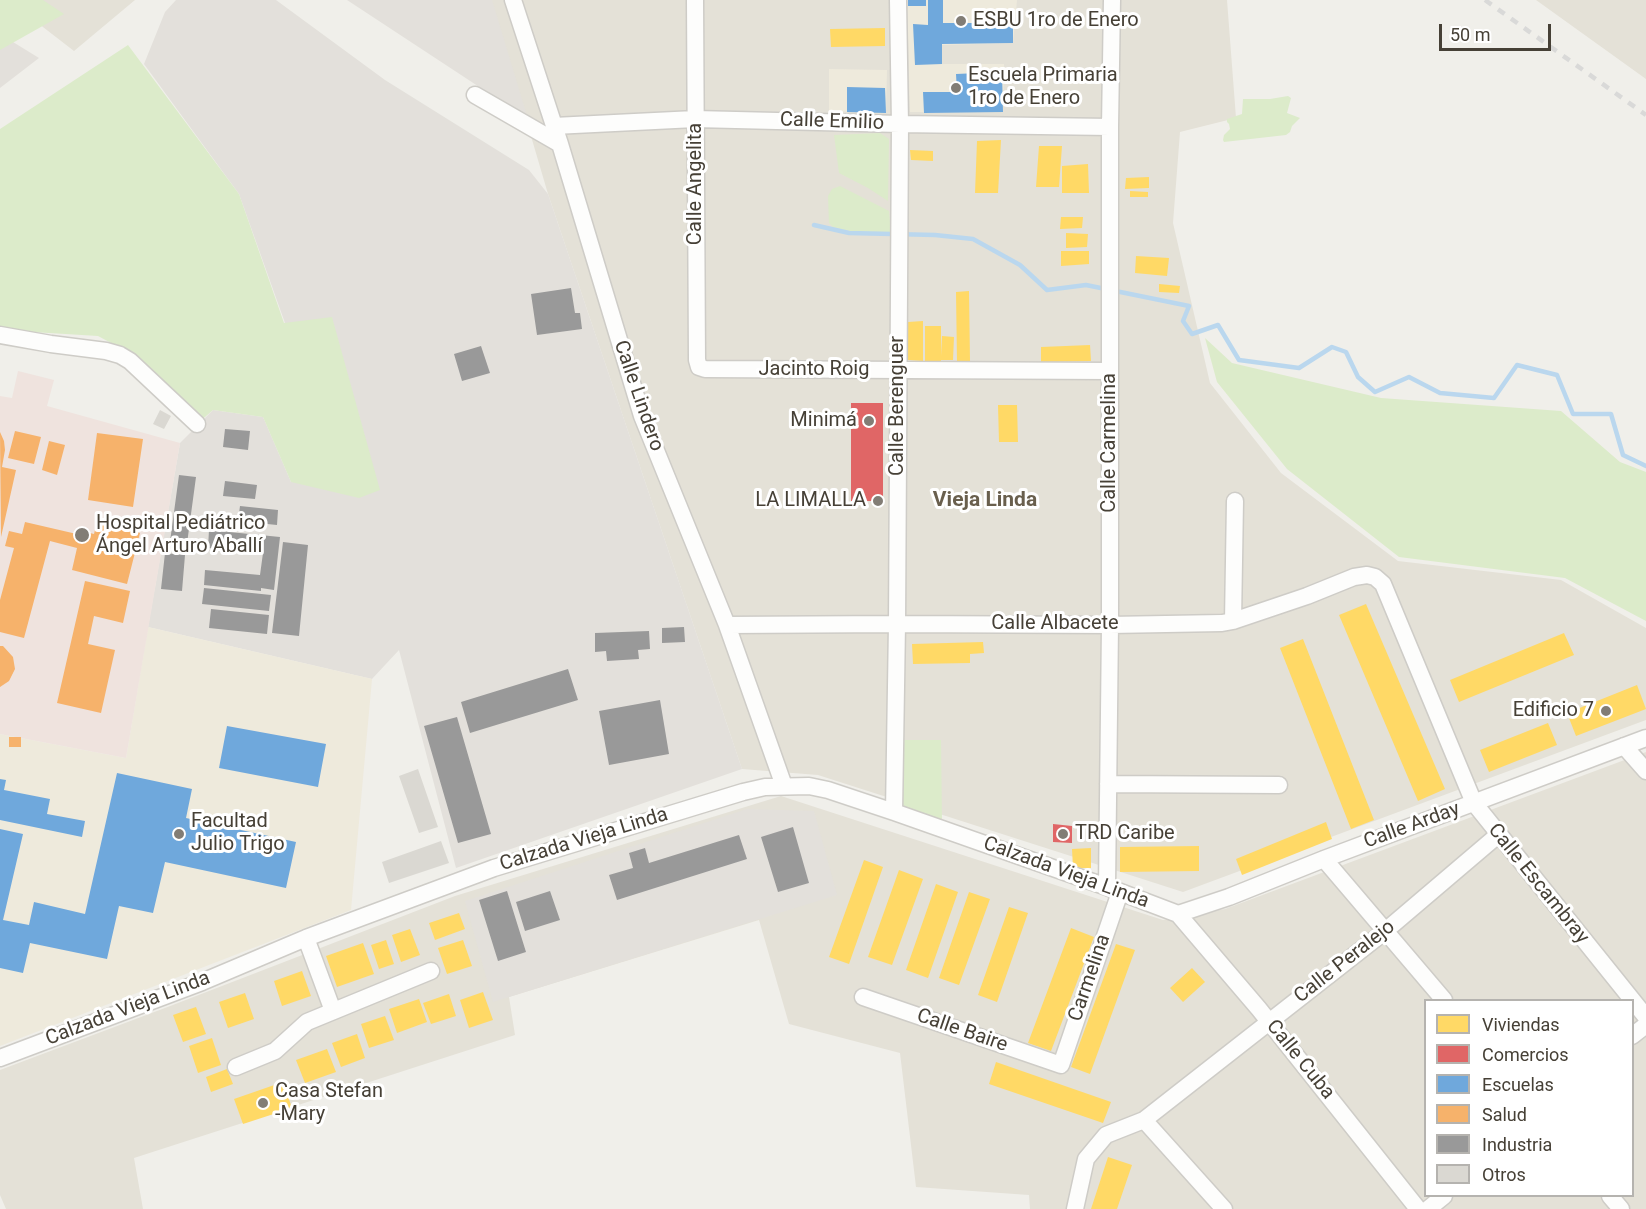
<!DOCTYPE html>
<html>
<head>
<meta charset="utf-8">
<style>
  body { margin:0 }
  #map { position:relative; width:1646px; height:1209px; overflow:hidden; background:#f0efea; font-family:Roboto,sans-serif }
  canvas { display:block }
  .legend { position:absolute; left:1424px; top:999px; width:210px; height:198px; box-sizing:border-box; background:#fff; border:2px solid #b5b3af; margin:0; padding:8px 10px; list-style:none; font-size:18px; color:#464036 }
  .legend li { display:flex; align-items:center; gap:12px; height:30px }
  .legend b { width:30px; border:2px solid #b5b3af }
  .scale { position:absolute; left:1439px; top:24px; width:112px; height:27px; box-sizing:border-box; border:3px solid #464036; border-top:0; padding-left:8px; font-size:18px; line-height:21px; white-space:nowrap; color:#464036; -webkit-text-stroke:4px #fff; paint-order:stroke }
</style>
</head>
<body>
<div id="map">
<canvas width="1646" height="1209"></canvas>
<ul class="legend">
<li><b style="height:16px;background:#ffd966"></b>Viviendas</li>
<li><b style="height:16px;background:#e06666"></b>Comercios</li>
<li><b style="height:16px;background:#6fa8dc"></b>Escuelas</li>
<li><b style="height:16px;background:#f6b26b"></b>Salud</li>
<li><b style="height:16px;background:#999"></b>Industria</li>
<li><b style="height:16px;background:#dad8d2"></b>Otros</li>
</ul>
<div class="scale">50 m</div>
</div>
<script>
const g = document.querySelector('canvas').getContext('2d');
g.lineJoin = 'round';
function fill(path, color) {
  g.fillStyle = color;
  g.fill(path, 'evenodd');
}
function shape(rows) {
  const path = new Path2D();
  for (const r of rows) {
    path.moveTo(r[0], r[1]);
    for (let i = 2; i < r.length; i += 2) path.lineTo(r[i], r[i + 1]);
  }
  return path;
}
function trace(path, color, width, dash) {
  g.strokeStyle = color;
  g.lineWidth = width;
  g.lineCap = dash ? 'butt' : 'round';
  g.setLineDash(dash || []);
  g.stroke(path);
}
function label(font, color, halo, rows, align = 'center') {
  g.font = font + ' Roboto,sans-serif';
  g.lineWidth = 6;
  g.setLineDash([]);
  g.textBaseline = 'middle';
  g.strokeStyle = halo;
  g.fillStyle = color;
  for (const [text, x, y, turn = 0] of rows) {
    g.save();
    g.translate(x, y);
    g.rotate((+turn || 0) * Math.PI / 180);
    g.textAlign = isNaN(turn) ? turn : align;
    if (halo) g.strokeText(text, 0, 0);
    g.fillText(text, 0, 0);
    g.restore();
  }
}
const residential = shape([
  [8,0,135,0,74,51],
  [491,0,1227,0,1236,118,1180,132,1173,223,1210,383,1281,473,1398,561,1561,580,1646,628,1646,720,1183,892,818,775,742,769,548,194],
  [1536,0,1646,0,1646,79],
  [1646,752,1646,1209,1030,1209,1029,1195,916,1187,900,1053,789,1024,759,920,509,997,515,1035,134,1158,143,1209,6,1209,0,1195,0,1070,165,1008,455,896,781,796,1163,920,1225,909],
  [1426,1000,1632,1000,1632,1196,1426,1196]
]);
const industrial = shape([
  [176,0,276,0,385,80,529,170,548,194,742,769,456,868,399,650,372,679,148,627,180,443,213,410,263,417,291,482,285,323,239,194,144,64,165,12],
  [347,0,492,0,528,119],
  [0,34,39,58,0,88],
  [747,809,814,811,837,895,493,1002,465,901]
]);
const education = shape([
  [907,0,1017,0,1013,43,942,45,942,64,1004,64,1003,112,910,112],
  [829,69,887,70,886,113,829,111],
  [148,627,372,679,351,910,0,1046,0,734,126,758]
]);
const medical = shape([
  [18,371,54,380,47,406,180,443,126,758,0,734,0,396,12,398]
]);
const green = shape([
  [0,0,43,0,64,14,0,50],
  [128,45,239,194,284,323,332,317,380,490,359,498,291,482,263,417,213,410,197,424,130,353,98,336,0,330,0,129],
  [1288,96,1291,98,1287,113,1300,118,1292,126,1290,132,1286,135,1224,142,1223,140,1224,135,1230,129,1229,124,1227,122,1227,119,1242,114,1243,99,1270,99],
  [880,133,889,139,888,201,868,188,839,173,834,135],
  [840,186,889,211,891,233,854,232,833,227,829,223,828,196,832,189],
  [1205,338,1232,363,1381,398,1561,411,1620,462,1646,472,1646,621,1565,578,1399,557,1287,469,1217,382],
  [901,740,941,740,942,822,900,810]
]);
const homes = shape([
  [885,28,885,46,831,47,830,29],
  [1001,140,998,193,975,193,977,141],
  [1039,146,1062,146,1059,187,1036,187],
  [910,150,933,151,933,161,911,160],
  [1088,164,1089,193,1062,193,1062,166],
  [1149,177,1149,188,1125,189,1126,178],
  [1130,191,1148,192,1148,197,1130,197],
  [1061,217,1083,217,1082,228,1060,229],
  [1066,233,1088,234,1087,247,1066,248],
  [1061,251,1089,251,1089,264,1061,266],
  [1136,256,1169,258,1167,276,1135,273],
  [1159,284,1180,286,1179,293,1159,292],
  [969,291,970,361,957,362,956,292],
  [923,321,923,361,908,360,908,322],
  [925,326,941,326,941,356,942,336,954,337,953,360,941,360,941,365,925,365],
  [1090,345,1091,361,1041,362,1041,347],
  [998,405,1017,405,1018,442,999,442],
  [1366,604,1445,789,1418,801,1339,615],
  [1564,633,1574,655,1459,702,1450,680],
  [1303,639,1374,820,1351,829,1280,648],
  [983,642,984,653,970,654,970,663,913,664,912,644],
  [1637,685,1646,709,1576,736,1567,713],
  [1548,723,1557,745,1489,772,1480,750],
  [1326,822,1332,839,1242,875,1236,859],
  [1199,846,1199,871,1120,872,1120,847],
  [1091,848,1091,868,1073,868,1072,849],
  [864,860,883,867,849,964,829,957],
  [899,870,923,879,892,965,868,957],
  [936,884,958,892,928,978,906,970],
  [969,892,990,899,959,985,939,978],
  [1009,907,1028,913,997,1002,978,995],
  [459,913,465,929,435,940,429,923],
  [1071,928,1094,937,1051,1051,1028,1043],
  [410,929,420,955,401,962,392,935],
  [386,940,394,964,379,969,371,945],
  [463,940,472,966,447,974,438,948],
  [363,943,374,974,337,987,326,956],
  [1116,944,1135,950,1090,1074,1071,1067],
  [1192,968,1205,982,1183,1002,1170,988],
  [302,971,311,996,282,1006,274,981],
  [483,992,493,1020,469,1028,460,1000],
  [245,993,254,1019,228,1028,219,1002],
  [449,994,456,1016,431,1024,423,1003],
  [419,999,427,1022,397,1033,389,1009],
  [196,1007,206,1034,183,1042,173,1015],
  [385,1016,394,1040,369,1048,361,1024],
  [357,1034,365,1058,341,1067,332,1043],
  [212,1038,221,1065,198,1073,189,1046],
  [327,1049,336,1072,305,1083,296,1060],
  [996,1062,1111,1102,1103,1123,989,1084],
  [227,1069,233,1084,211,1092,206,1077],
  [283,1082,292,1108,243,1124,234,1099],
  [1108,1157,1132,1165,1117,1209,1091,1209]
]);
const shops = shape([
  [851,403,883,403,883,501,851,501],
  [1053,824,1072,826,1072,843,1053,842]
]);
const schools = shape([
  [908,0,926,0,926,6,908,6],
  [928,0,943,0,943,23,1013,23,1013,43,942,44,942,64,915,65,913,24,928,25],
  [1002,72,1003,112,924,113,923,92,957,92,956,74],
  [847,87,885,88,886,113,847,112],
  [227,726,326,744,318,787,219,768],
  [117,773,192,789,186,818,296,842,286,888,165,862,153,913,119,906,107,959,30,943,23,973,0,968,0,829,23,834,3,920,29,925,34,902,85,914],
  [0,779,6,780,4,790,50,799,47,814,85,821,82,837,0,820]
]);
const health = shape([
  [15,431,41,437,34,464,8,458],
  [0,432,4,441,5,450,2,467,16,470,1,537],
  [97,433,143,439,133,507,88,500],
  [49,441,65,445,57,475,42,470],
  [25,522,81,535,82,531,94,534,97,522,140,533,127,584,72,570,77,548,50,541,24,638,0,632,0,600,14,548,5,546,9,531,22,534],
  [102,537,119,541,116,553,99,549],
  [85,581,130,591,123,623,94,616,88,644,115,650,101,713,57,703],
  [0,646,3,646,13,657,15,669,9,681,0,687],
  [9,737,21,737,21,747,9,747]
]);
const industry = shape([
  [571,288,575,313,580,313,582,329,537,335,531,294],
  [481,346,490,373,462,381,454,354],
  [225,429,250,431,248,450,223,447],
  [179,475,196,477,186,551,169,549],
  [225,481,257,485,255,499,223,496],
  [240,506,278,510,277,525,238,521],
  [209,530,280,537,274,590,261,588,261,591,204,585,205,570,260,575,263,553,208,548],
  [283,542,308,545,299,636,272,633],
  [165,553,185,555,182,591,161,589],
  [204,588,271,595,269,611,202,604],
  [211,609,269,615,267,634,209,628],
  [684,627,685,642,662,643,662,628],
  [649,631,650,649,638,650,639,659,607,661,606,651,595,652,595,633],
  [568,669,578,700,470,733,461,702],
  [660,700,669,754,609,765,599,711],
  [457,717,491,834,458,843,424,726],
  [793,827,809,883,778,892,761,837],
  [739,835,747,859,617,900,609,875,633,868,629,853,645,848,649,863],
  [507,891,526,952,498,961,479,900],
  [550,891,560,920,525,931,516,902]
]);
const stream = shape([
  [814,225,849,233,935,235,973,239,1020,265,1047,290,1086,285,1189,306,1183,321,1192,334,1218,325,1239,360,1299,368,1332,347,1346,352,1358,377,1375,392,1409,377,1440,393,1494,398,1517,365,1557,375,1573,414,1611,414,1623,455,1646,466]
]);
const building = shape([
  [160,410,171,416,164,429,153,424],
  [418,769,438,827,419,833,399,776],
  [441,841,449,863,389,883,382,862]
]);
const minor = shape([
  [513,0,560,144,642,416,727,625,784,786],
  [695,0,697,360,699,367,705,369,1110,371],
  [475,95,560,144],
  [554,126,695,119,900,124,1110,127],
  [0,335,51,344,106,351,120,355,130,361,197,424],
  [1233,621,1235,501],
  [727,625,897,624,1110,625,1222,623,1233,621,1307,596,1354,577,1367,575,1375,577,1383,584,1474,803,1646,1017],
  [1624,746,1646,771],
  [1108,784,1279,785],
  [894,812,897,624,900,124,898,0],
  [1324,859,1444,1000],
  [1107,887,1110,625,1110,127,1112,0],
  [1178,914,1229,897,1324,859,1646,738],
  [306,938,333,1011],
  [863,997,1061,1065,1120,892],
  [1632,1036,1646,1025],
  [0,1058,202,982,306,938,494,868,743,792,765,787,809,786,828,790,894,812,1107,887,1178,914,1259,1009,1418,1209],
  [236,1067,275,1051,307,1022,431,971],
  [1144,1120,1224,1209],
  [1610,1196,1621,1209],
  [1075,1209,1086,1159,1106,1135,1144,1120,1384,932,1498,835],
  [1428,1209,1444,1196]
]);
const rail = shape([
  [1485,0,1646,115]
]);
const markers = [
  [961,21,6,"#827d75"],
  [956,88,6,"#827d75"],
  [869,421,6,"#827d75"],
  [878,501,6,"#827d75"],
  [82,535,8,"#827d75"],
  [1606,711,6,"#827d75"],
  [179,834,6,"#827d75"],
  [1063,834,6,"#827d75"],
  [263,1103,6,"#827d75"]
];
const poiNames = [
  ["ESBU 1ro de Enero",973,21],
  ["Escuela Primaria",968,76],
  ["1ro de Enero",968,99],
  ["Minimá",857,421,"right"],
  ["LA LIMALLA",866,501,"right"],
  ["Hospital Pediátrico",96,524],
  ["Ángel Arturo Aballí",96,547],
  ["Edificio 7",1594,711,"right"],
  ["Facultad",191,822],
  ["Julio Trigo",191,845],
  ["TRD Caribe",1075,834],
  ["Casa Stefan",275,1092],
  ["-Mary",275,1115]
];
const streetNames = [
  ["Calle Emilio",832,122,2],
  ["Calle Angelita",696,184,-90],
  ["Jacinto Roig",814,370],
  ["Calle Lindero",638,396,71],
  ["Calle Berenguer",898,406,-90],
  ["Calle Carmelina",1110,443,-90],
  ["Calle Albacete",1055,624],
  ["Calle Arday",1412,826,-20],
  ["Calzada Vieja Linda",584,840,-17],
  ["Calzada Vieja Linda",1066,873,20],
  ["Calle Escambray",1538,884,51],
  ["Calle Peralejo",1345,962,-38],
  ["Carmelina",1090,978,-71],
  ["Calzada Vieja Linda",128,1009,-21],
  ["Calle Baire",962,1031,19],
  ["Calle Cuba",1300,1060,51]
];
const neighbourhoodNames = [
  ["Vieja Linda",985,501]
];
fill(residential, '#e4e1d7');
fill(industrial, '#e3e0db');
fill(education, '#eeeadc');
fill(medical, '#efe3de');
fill(green, '#dcebca');
fill(homes, '#ffd966');
fill(shops, '#e06666');
fill(schools, '#6fa8dc');
fill(health, '#f6b26b');
fill(industry, '#999');
trace(stream, '#bad7ee', 4.5);
fill(building, '#dad8d2');
trace(minor, '#ceccc7', 19);
trace(minor, '#fdfdfc', 16);
trace(rail, '#d9d9d8', 4.5, [8, 8]);
for (const [x, y, r, color] of markers) {
  const dot = new Path2D();
  dot.arc(x, y, r, 0, 2 * Math.PI);
  g.fillStyle = color;
  g.fill(dot);
  trace(dot, '#fff', 2);
}
label('20px', '#464036', '#fff', poiNames, 'left');
label('20px', '#464036', '#fff', streetNames);
label('bold 21px', '#695f4d', '#fff', neighbourhoodNames);
</script>
</body>
</html>
